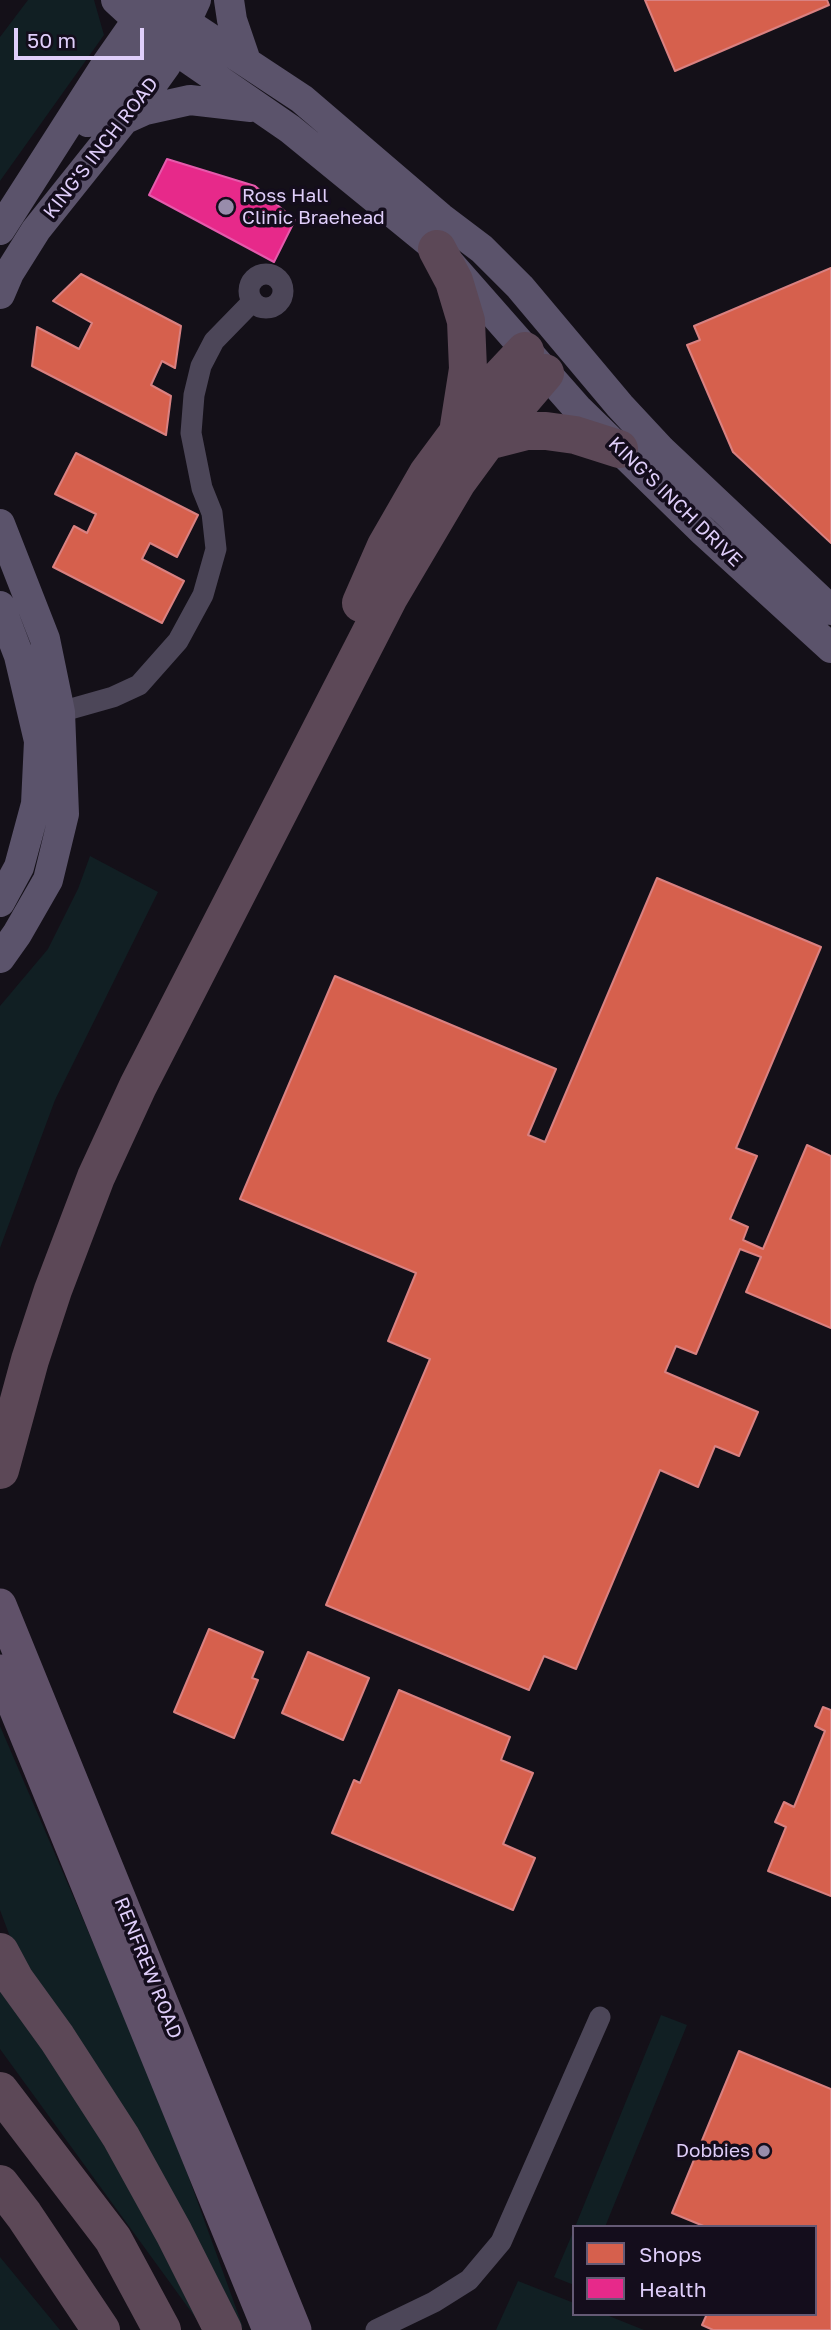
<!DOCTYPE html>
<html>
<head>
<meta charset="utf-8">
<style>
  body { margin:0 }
  #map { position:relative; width:831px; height:2330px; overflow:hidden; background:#141018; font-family:"Golos Text",sans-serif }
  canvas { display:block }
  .legend { position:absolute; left:572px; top:2225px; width:245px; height:91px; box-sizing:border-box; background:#140d1c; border:2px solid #655a75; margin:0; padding:9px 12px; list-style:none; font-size:21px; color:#dfcefa }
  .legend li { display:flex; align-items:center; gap:14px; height:35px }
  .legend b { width:35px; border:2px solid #655a75 }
  .scale { position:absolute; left:14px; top:28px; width:130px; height:32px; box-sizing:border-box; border:4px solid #dfcefa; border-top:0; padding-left:9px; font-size:21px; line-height:24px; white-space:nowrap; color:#dfcefa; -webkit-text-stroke:5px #140d1c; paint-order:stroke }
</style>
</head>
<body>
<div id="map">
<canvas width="831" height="2330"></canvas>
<ul class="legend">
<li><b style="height:19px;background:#d6604d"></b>Shops</li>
<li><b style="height:19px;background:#e7298a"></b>Health</li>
</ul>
<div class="scale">50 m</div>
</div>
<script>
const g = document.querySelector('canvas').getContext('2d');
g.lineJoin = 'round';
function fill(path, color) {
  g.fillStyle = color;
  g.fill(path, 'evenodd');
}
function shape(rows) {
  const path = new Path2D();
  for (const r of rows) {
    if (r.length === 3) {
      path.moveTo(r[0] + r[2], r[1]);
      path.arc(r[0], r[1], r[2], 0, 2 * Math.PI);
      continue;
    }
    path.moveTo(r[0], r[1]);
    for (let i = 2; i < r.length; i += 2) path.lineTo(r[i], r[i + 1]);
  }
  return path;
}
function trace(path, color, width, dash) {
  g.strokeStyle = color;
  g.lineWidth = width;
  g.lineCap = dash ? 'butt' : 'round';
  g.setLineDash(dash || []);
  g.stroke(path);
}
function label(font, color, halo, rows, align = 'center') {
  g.font = font + ' "Golos Text",sans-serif';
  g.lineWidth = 7;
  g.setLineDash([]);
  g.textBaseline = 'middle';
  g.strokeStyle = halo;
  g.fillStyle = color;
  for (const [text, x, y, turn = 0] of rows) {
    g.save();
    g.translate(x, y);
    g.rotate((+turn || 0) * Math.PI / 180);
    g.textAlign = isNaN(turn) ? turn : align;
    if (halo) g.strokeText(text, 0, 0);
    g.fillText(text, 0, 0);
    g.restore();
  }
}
const green = shape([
  [28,0,94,0,104,35,0,181,0,37],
  [90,856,158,892,55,1100,0,1248,0,1006,48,949,78,889],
  [0,1726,113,1989,185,2167,244,2330,184,2219,39,1987,9,1934,0,1910],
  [0,1986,112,2151,203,2328,0,2049],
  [661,2015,687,2025,605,2227,575,2227],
  [574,2230,574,2285,554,2277],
  [0,2257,60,2330,0,2330],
  [518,2281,574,2303,574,2314,604,2314,644,2330,496,2330]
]);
const shops = shape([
  [645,0,827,0,829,5,675,71,645,0],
  [831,268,831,543,733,452,687,345,700,340,694,326,831,268],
  [81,274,181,326,175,368,162,361,151,385,171,396,166,435,32,366,37,327,79,349,92,323,53,301,81,274],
  [76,453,198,515,177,557,150,543,142,559,184,581,162,623,53,567,74,526,87,533,96,514,55,494,76,453],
  [657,878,821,947,736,1148,757,1156,730,1219,748,1227,743,1240,763,1249,807,1145,831,1156,831,1328,746,1292,761,1257,740,1249,696,1354,676,1346,665,1372,758,1412,739,1456,715,1446,698,1487,660,1470,576,1669,544,1656,529,1690,326,1605,430,1359,388,1341,416,1273,240,1199,335,976,556,1069,528,1135,545,1142,657,878],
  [209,1629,263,1652,252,1678,258,1680,234,1738,174,1712,209,1629],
  [308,1652,369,1678,343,1740,282,1713,308,1652],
  [399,1690,510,1737,501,1760,533,1773,503,1844,535,1858,513,1910,332,1833,354,1780,360,1783,399,1690],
  [823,1707,831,1710,831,1896,768,1871,786,1827,775,1822,784,1802,794,1807,825,1731,815,1726,823,1707],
  [739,2051,831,2089,831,2330,713,2330,702,2325,707,2314,815,2314,815,2227,706,2227,672,2213,739,2051]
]);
const health = shape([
  [167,159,255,186,295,220,274,262,149,195,167,159]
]);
const street = shape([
  [266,291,17],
  [60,712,113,697,139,685,178,641,203,595,216,549,212,513,202,488,191,433,194,395,201,366,214,341,252,302],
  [376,2330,434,2302,469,2280,501,2242,600,2017]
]);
const secondary = shape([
  [116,0,155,36,290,129,437,249,577,408,704,532,831,648],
  [152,0,302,99,441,218,482,249,520,287,620,406,661,450,831,610],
  [229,0,232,20,246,61],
  [125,119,145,110,190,100,251,107],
  [88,122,124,80,155,36,164,27,171,25],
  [0,230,105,66,147,6],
  [0,294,9,273,36,230,151,86,166,65,196,0],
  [0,524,45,639,60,712,64,814,48,880,17,934,0,958],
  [0,606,19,656,39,741,36,804,19,867,0,902]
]);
const primary = shape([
  [0,1605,295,2330],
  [0,1671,269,2330]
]);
const highway = shape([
  [437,249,454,281,466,321,468,369,459,426],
  [487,441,526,431,546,431,575,435,619,449],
  [361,603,386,546,428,473,494,384,525,351],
  [0,1470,30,1360,53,1290,96,1177,138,1086,389,597,457,482,487,441,545,373],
  [0,1952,15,1980,57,2038,121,2137,174,2233,223,2330],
  [0,2091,113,2239,162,2330],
  [0,2184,24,2215,101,2330]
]);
const markers = [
  [226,207,9,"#988cab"],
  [764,2151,7,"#988cab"]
];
const streetNames = [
  ["KING'S INCH ROAD",101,148,-52],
  ["KING'S INCH DRIVE",675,502,44],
  ["RENFREW ROAD",148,1968,68]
];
const poiNames = [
  ["Ross Hall",242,196],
  ["Clinic Braehead",242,218],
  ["Dobbies",750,2151,"right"]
];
fill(green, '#111f23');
fill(shops, '#d6604d');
trace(shops, '#d98181', 2);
fill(health, '#e7298a');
trace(health, '#e55aac', 2);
trace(street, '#4c4658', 21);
trace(secondary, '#5b536b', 30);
trace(primary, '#605169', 33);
trace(highway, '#5c4857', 38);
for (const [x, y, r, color] of markers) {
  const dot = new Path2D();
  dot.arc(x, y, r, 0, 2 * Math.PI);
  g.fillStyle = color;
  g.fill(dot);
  trace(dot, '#140d1c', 2.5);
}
label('19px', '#dfcefa', '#140d1c', streetNames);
label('19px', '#dfcefa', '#140d1c', poiNames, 'left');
</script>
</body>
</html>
